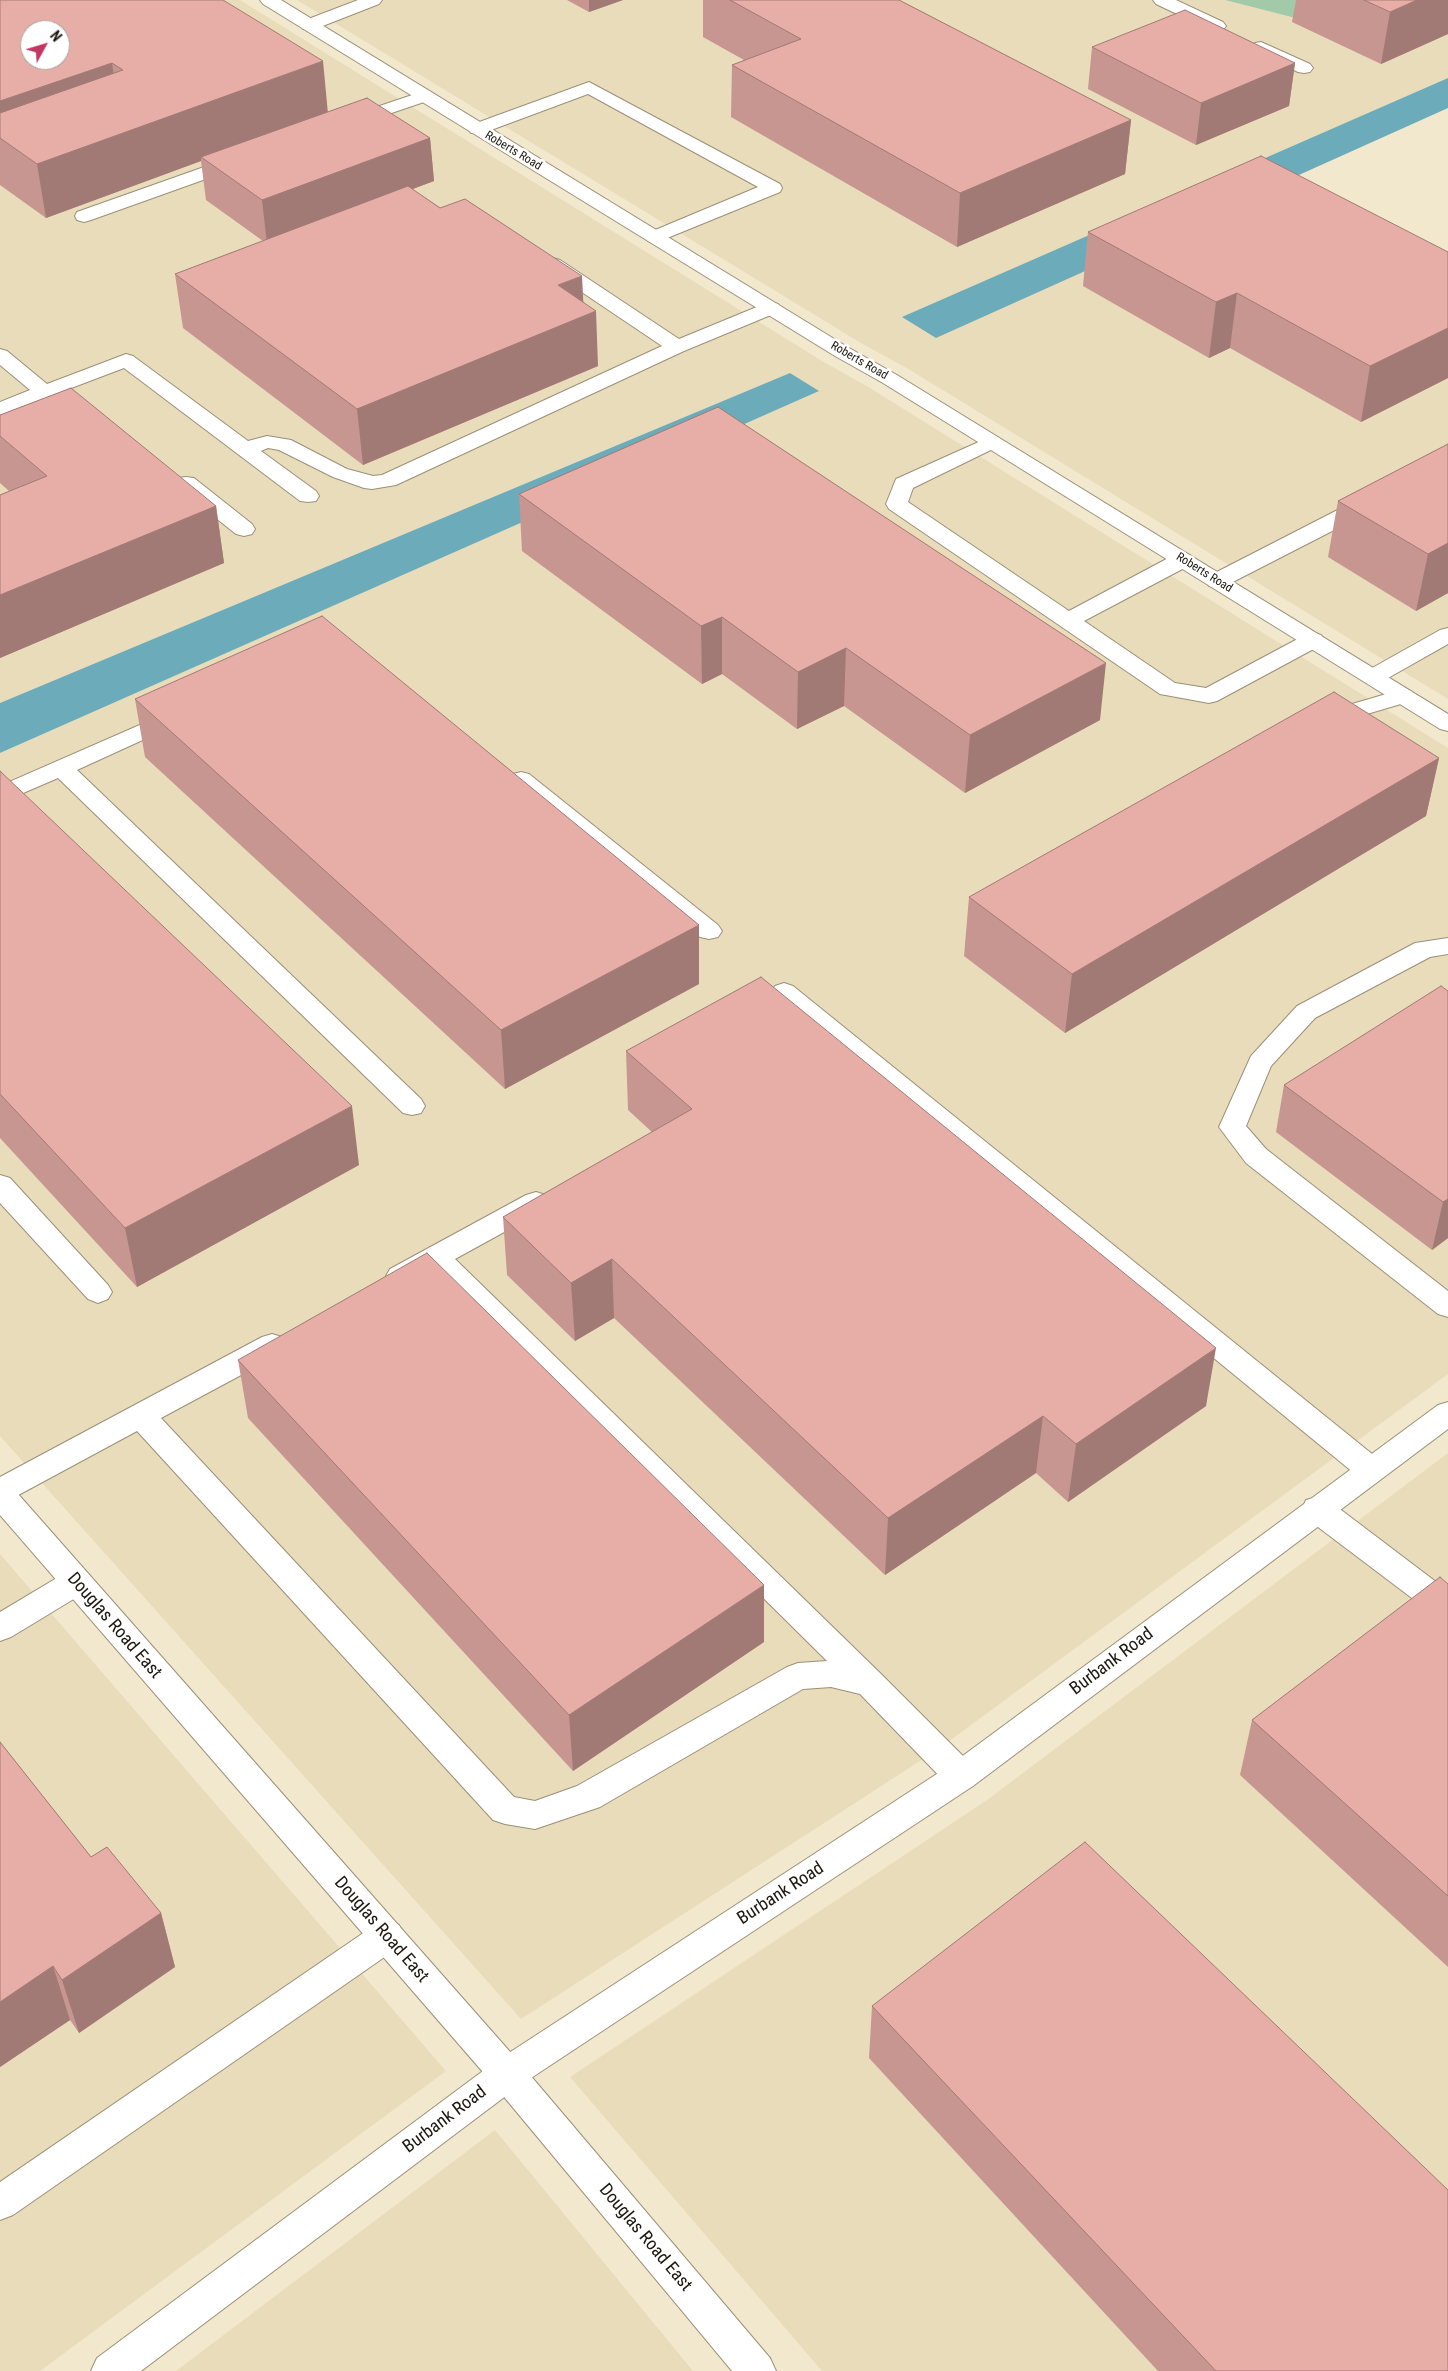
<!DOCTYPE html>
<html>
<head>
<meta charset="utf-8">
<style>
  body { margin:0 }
  #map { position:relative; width:1448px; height:2371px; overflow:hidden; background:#f2e8cd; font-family:"Roboto Condensed",sans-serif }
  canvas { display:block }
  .north { position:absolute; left:20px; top:20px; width:50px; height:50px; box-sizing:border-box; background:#fff; border:1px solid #a4a29f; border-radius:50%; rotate:51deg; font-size:14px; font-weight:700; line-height:20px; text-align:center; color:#1b170e }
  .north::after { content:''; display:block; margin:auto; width:18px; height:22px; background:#c33664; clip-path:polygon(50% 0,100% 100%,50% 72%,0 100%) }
</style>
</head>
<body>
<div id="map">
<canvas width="1448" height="2371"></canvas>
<div class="north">N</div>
</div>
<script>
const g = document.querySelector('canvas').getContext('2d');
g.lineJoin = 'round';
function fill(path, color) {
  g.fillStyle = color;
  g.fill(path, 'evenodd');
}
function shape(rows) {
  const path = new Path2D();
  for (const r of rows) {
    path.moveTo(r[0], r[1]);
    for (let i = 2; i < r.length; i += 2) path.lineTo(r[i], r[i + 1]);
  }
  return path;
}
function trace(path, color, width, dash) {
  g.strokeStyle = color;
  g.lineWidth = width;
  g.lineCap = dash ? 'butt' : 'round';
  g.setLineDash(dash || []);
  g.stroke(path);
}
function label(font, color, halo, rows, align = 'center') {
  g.font = font + ' "Roboto Condensed",sans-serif';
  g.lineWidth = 5;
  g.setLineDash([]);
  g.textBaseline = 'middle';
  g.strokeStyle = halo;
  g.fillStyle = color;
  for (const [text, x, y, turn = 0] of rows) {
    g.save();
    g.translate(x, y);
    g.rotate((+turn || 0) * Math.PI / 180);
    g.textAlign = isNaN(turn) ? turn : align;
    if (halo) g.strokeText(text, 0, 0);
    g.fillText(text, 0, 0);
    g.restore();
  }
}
const built = shape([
  [0,0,240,0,822,361,870,388,1448,748,1448,1374,937,1750,521,2019,0,1436,0,753,818,391,790,373,0,703],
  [30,30,60,30,60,60,30,60],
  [297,0,1225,0,1307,21,1448,0,1448,78,1276,154,1252,196,1448,297,1448,699,910,370,861,343],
  [1448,1453,1448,2371,822,2371,570,2077,987,1800],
  [0,1554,446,2071,40,2371,0,2371],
  [495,2130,693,2371,176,2371]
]);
const green = shape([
  [1225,0,1357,0,1307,21]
]);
const water = shape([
  [1448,78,1448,108,936,338,902,317],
  [790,373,819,391,0,753,0,703]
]);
const lane = shape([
  [358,0,382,0,379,4,315,29,303,29,300,25,303,21,358,0],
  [1153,0,1176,0,1223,22,1226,26,1223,30,1217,31,1211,30,1156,4,1153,0],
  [1261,42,1310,64,1313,68,1310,72,1304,73,1298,72,1255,51,1252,47,1255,43,1261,42],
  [589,82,780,184,782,188,780,192,655,243,648,241,645,237,648,233,758,187,588,94,483,133,471,133,468,129,471,125,589,82],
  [424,91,430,92,433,96,430,100,350,127,344,126,341,122,344,118,424,91],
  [238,155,245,157,247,161,245,165,91,220,84,222,77,220,75,216,77,212,238,155],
  [553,258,560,260,679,339,764,304,771,302,778,304,781,308,778,312,684,351,396,485,372,489,364,488,333,477,279,450,268,448,261,451,316,491,319,496,316,501,308,502,300,501,124,368,0,415,0,402,30,390,0,365,0,349,7,351,47,384,126,354,133,356,248,441,267,436,291,440,347,469,373,476,382,475,662,346,546,268,543,264,546,260,553,258],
  [992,436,999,438,1002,442,999,446,913,488,908,502,1069,611,1174,555,1182,553,1190,555,1193,560,1190,565,1084,621,1175,683,1206,688,1305,635,1313,633,1321,635,1324,640,1321,645,1217,701,1209,703,1160,694,889,509,886,504,896,479,992,436],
  [186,477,194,478,252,524,255,529,252,534,244,536,236,534,178,488,175,483,178,478,186,477],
  [1367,498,1375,499,1378,504,1375,509,1225,586,1217,588,1209,586,1206,581,1209,576,1359,499,1367,498],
  [1448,628,1448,644,1381,682,1373,684,1365,682,1361,677,1365,672,1440,630,1448,628],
  [1403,689,1411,691,1415,696,1411,701,1323,727,1315,725,1311,720,1315,715,1403,689],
  [174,710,182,712,186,717,182,722,77,770,421,1099,425,1106,421,1113,412,1115,403,1113,58,778,0,803,0,786,174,710],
  [521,772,529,774,718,925,722,931,718,937,709,939,700,937,513,784,509,779,513,774,521,772],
  [1448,938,1448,954,1430,957,1315,1018,1271,1066,1246,1126,1266,1149,1448,1291,1448,1317,1438,1314,1246,1163,1219,1127,1251,1056,1297,1006,1415,943,1448,938],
  [784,983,793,986,1382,1462,1386,1470,1382,1478,1371,1482,1360,1478,775,998,771,992,775,986,784,983],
  [0,1175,10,1178,108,1285,112,1292,108,1299,98,1303,88,1299,0,1203,0,1175],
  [536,1192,546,1195,550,1202,546,1209,455,1259,881,1674,973,1766,977,1776,973,1786,961,1790,949,1786,860,1694,831,1687,803,1689,600,1807,535,1829,505,1824,493,1820,137,1431,11,1499,0,1503,0,1477,262,1337,272,1334,282,1337,286,1345,282,1353,161,1418,514,1797,535,1801,577,1786,787,1667,798,1663,827,1661,433,1271,400,1286,390,1283,386,1276,390,1269,526,1195,536,1192],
  [1317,1497,1328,1500,1448,1591,1448,1621,1437,1617,1306,1518,1302,1509,1306,1500,1317,1497],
  [76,1569,87,1573,91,1582,87,1591,11,1637,0,1641,0,1612,65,1573,76,1569],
  [387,1921,399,1925,404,1936,399,1947,13,2215,0,2220,0,2182,375,1925,387,1921]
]);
const street = shape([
  [260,0,281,0,849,348,897,375,1448,714,1448,731,1440,729,883,383,835,356,263,4,260,0],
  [1448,1402,1448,1429,973,1786,519,2086,141,2371,91,2371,97,2358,495,2062,949,1766,1438,1405,1448,1402]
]);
const secondary = shape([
  [0,1482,11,1486,519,2062,770,2358,776,2371,732,2371,495,2086,0,1515,0,1482]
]);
const wall = shape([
  [0,0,328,112,430,138,434,181,412,189,583,302,598,366,363,465,183,328,175,274,263,241,206,200,201,161,46,218,0,185],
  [567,0,623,0,589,12],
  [703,0,899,0,1131,120,1125,174,957,247,731,117,732,65,744,60,703,37],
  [1296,0,1448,0,1448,34,1381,64,1292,22],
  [1092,47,1295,63,1289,106,1196,145,1088,89],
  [1088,232,1448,252,1448,378,1361,422,1230,348,1209,358,1083,286],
  [0,415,216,506,224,563,0,658,0,495,9,491,0,483],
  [1448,444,1448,593,1416,611,1328,557,1338,501],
  [519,494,1100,720,965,793,844,706,797,729,722,674,702,684,522,551],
  [135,699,699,925,699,984,505,1089,145,757],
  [1439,758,1426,816,1065,1033,964,956,969,897],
  [0,771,359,1165,137,1287,0,1138],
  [1448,991,1448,1238,1432,1250,1276,1132,1284,1085],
  [626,1051,1206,1406,1068,1502,1036,1473,885,1575,614,1318,575,1341,507,1275,503,1217,652,1132,628,1110],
  [238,1360,764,1642,573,1771,248,1418],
  [1448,1584,1448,1967,1240,1775,1252,1720],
  [0,1742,91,1857,161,1913,175,1967,79,2033,70,2020,0,2067],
  [872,2006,1448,2371,1158,2371,869,2058]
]);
const shadedWall = shape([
  [589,0,623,0,589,12],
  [1417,0,1448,0,1448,34,1381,64,1390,12],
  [323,61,328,114,201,157,201,161,46,218,37,164],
  [112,63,120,115,0,138,0,101],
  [1295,63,1289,106,1196,145,1201,103],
  [1131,120,1125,174,957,247,960,193],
  [430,138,434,181,267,244,262,200],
  [582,276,584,316,596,311,598,366,363,465,357,409,558,285],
  [1237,293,1230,348,1209,358,1216,302],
  [1448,328,1448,378,1361,422,1370,366],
  [216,506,224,563,0,658,0,595],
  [1448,543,1448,593,1416,611,1428,554],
  [722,617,722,674,702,684,701,626],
  [846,648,844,706,797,729,798,672],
  [1106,663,1100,720,965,793,970,735],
  [1439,758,1426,816,1065,1033,1072,974],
  [699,925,699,984,505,1089,501,1030],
  [352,1106,359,1165,137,1287,125,1228],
  [1448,1199,1448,1238,1432,1250,1443,1202],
  [612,1259,614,1318,575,1341,571,1283],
  [1216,1348,1206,1406,1068,1502,1076,1444],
  [1043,1416,1036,1473,885,1575,888,1518],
  [764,1585,764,1642,573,1771,569,1715],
  [161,1913,175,1967,79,2033,62,1980],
  [53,1966,70,2020,0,2067,0,2002]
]);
const building = shape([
  [0,0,223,0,323,61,37,164,0,138,0,113,123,70,112,63,0,101,0,0],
  [30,30,60,30,60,60,30,60,30,30],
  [730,0,899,0,1131,120,960,193,732,65,801,39,730,0],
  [1364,0,1417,0,1390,12,1364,0],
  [1185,10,1295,63,1201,103,1092,47,1185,10],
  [367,98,430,138,262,200,201,157,367,98],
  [1261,156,1448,252,1448,328,1370,366,1237,293,1216,302,1088,232,1261,156],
  [408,186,440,208,465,199,582,276,558,285,596,311,357,409,175,274,408,186],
  [71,388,216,506,0,595,0,495,47,476,0,436,0,415,71,388],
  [718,407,1106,663,970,735,846,648,798,672,722,617,701,626,519,494,718,407],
  [1448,444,1448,543,1428,554,1338,501,1448,444],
  [322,616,699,925,501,1030,135,699,322,616],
  [1334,692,1439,758,1072,974,969,897,1334,692],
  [0,771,352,1106,125,1228,0,1094,0,771],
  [761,977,1216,1348,1076,1444,1043,1416,888,1518,612,1259,571,1283,503,1217,692,1109,626,1051,761,977],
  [1441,986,1448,991,1448,1199,1443,1202,1284,1085,1441,986],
  [427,1253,764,1585,569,1715,238,1360,427,1253],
  [1440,1577,1448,1584,1448,1896,1252,1720,1440,1577],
  [0,1742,91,1857,107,1847,161,1913,62,1980,53,1966,0,2002,0,1742],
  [1085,1842,1448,2190,1448,2371,1216,2371,872,2006,1085,1842]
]);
const farStreetnames = [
  ["Roberts Road",513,151,31],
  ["Roberts Road",859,361,30],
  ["Roberts Road",1204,573,32]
];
const nearStreetnames = [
  ["Douglas Road East",114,1626,49],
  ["Burbank Road",1112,1662,-37],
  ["Burbank Road",781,1894,-33],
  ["Douglas Road East",381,1930,49],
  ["Burbank Road",445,2120,-37],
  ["Douglas Road East",645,2238,50]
];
fill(built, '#e9dcba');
fill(green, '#a3caa8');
fill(water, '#6cabba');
trace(lane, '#9a9078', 2);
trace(street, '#9a9078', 2);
trace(secondary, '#9a9078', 2);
fill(lane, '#fff');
fill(street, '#fff');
fill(secondary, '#fff');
fill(wall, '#c79690');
fill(shadedWall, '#a27a75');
fill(building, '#e7aea7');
trace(building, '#a27a75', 1);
label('12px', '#1b170e', '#fff', farStreetnames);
label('18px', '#1b170e', '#fff', nearStreetnames);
</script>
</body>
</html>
